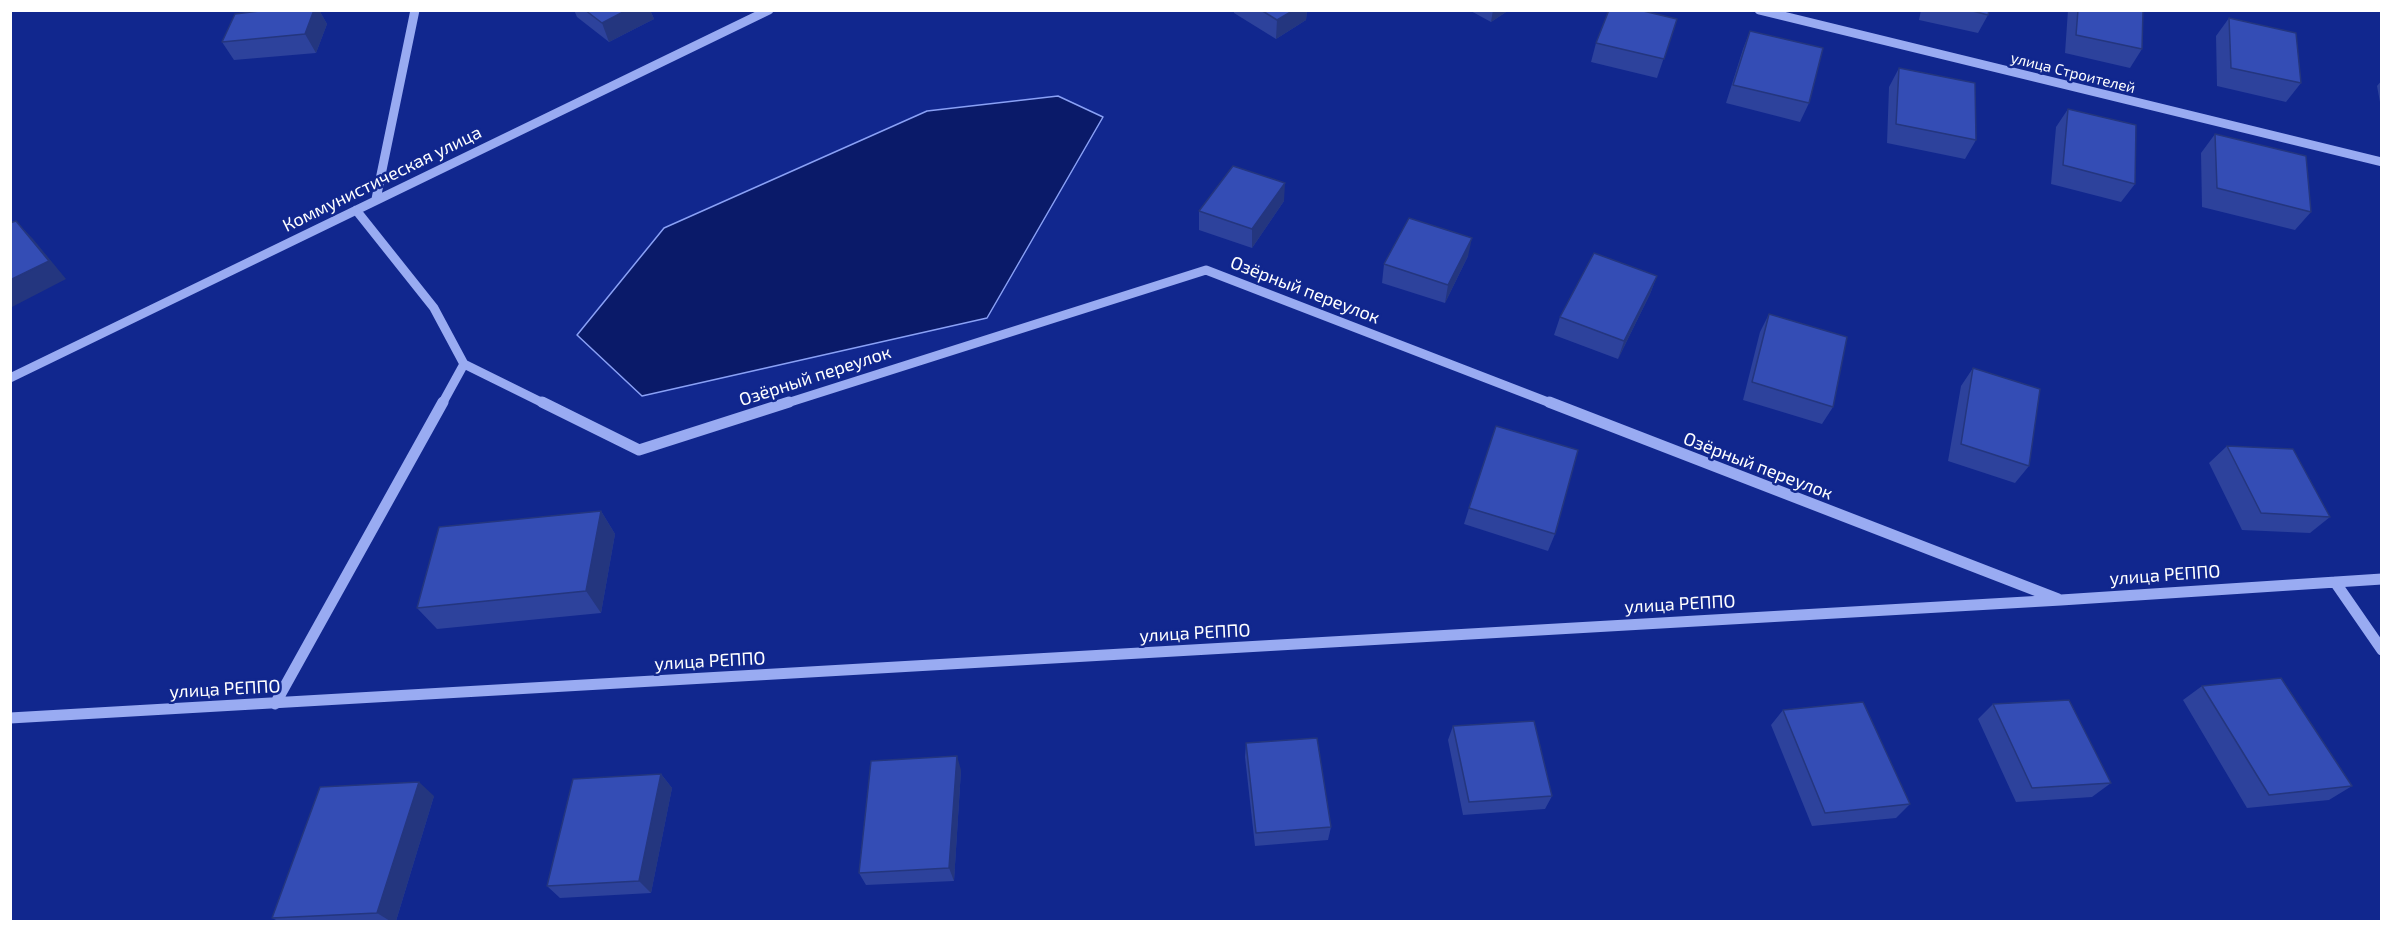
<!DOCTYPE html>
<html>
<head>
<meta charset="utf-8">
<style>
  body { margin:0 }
  #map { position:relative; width:2392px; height:932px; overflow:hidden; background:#11278e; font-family:"Exo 2",sans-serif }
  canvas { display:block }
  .frame { position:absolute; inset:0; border:12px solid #fff; pointer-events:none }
</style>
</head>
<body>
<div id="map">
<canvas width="2392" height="932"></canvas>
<div class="frame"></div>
</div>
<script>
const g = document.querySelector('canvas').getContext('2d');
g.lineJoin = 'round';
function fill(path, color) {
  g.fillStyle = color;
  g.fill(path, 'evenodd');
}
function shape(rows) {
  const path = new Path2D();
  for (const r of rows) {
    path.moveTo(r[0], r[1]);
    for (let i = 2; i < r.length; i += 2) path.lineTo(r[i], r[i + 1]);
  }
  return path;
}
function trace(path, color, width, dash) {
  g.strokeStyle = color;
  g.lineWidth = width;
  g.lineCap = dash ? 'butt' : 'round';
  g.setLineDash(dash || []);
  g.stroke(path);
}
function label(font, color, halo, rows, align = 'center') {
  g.font = font + ' "Exo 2",sans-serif';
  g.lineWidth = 5;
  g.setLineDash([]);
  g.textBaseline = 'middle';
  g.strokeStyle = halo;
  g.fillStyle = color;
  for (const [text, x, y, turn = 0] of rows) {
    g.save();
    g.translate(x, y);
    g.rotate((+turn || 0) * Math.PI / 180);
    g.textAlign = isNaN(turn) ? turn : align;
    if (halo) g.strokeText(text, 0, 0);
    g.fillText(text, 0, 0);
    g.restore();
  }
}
const water = shape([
  [1058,96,1103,117,987,318,642,396,577,335,664,228,927,111,1058,96]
]);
const minorFar1 = shape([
  [1759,10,2382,162],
  [376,199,415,10],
  [356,210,434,308,464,364],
  [464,364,545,404],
  [10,378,769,10],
  [442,404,464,364],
  [784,404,1206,270,1553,404]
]);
const minor = shape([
  [542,402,639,450,789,402],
  [1549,402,2058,599],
  [2335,582,2382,650],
  [275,704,443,402],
  [10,718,2061,600,2382,579]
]);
const wall = shape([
  [314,10,319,10,327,24,316,53,234,60,222,42],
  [574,10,650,10,654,19,609,42,577,17],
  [1234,10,1307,10,1306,20,1276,39,1234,13],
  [1469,10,1509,10,1491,22],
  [1921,10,1989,10,1988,15,1978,33,1919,20],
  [2068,10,2143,10,2142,49,2130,68,2065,53],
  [2229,18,2301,83,2286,102,2217,86,2216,36],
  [1677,19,1657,78,1591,62,1596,43],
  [1750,31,1809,103,1800,122,1726,103,1743,49],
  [1899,68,1976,140,1965,159,1887,143,1889,87],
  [2382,80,2382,113,2377,86],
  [2068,109,2135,184,2121,202,2051,184,2056,127],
  [2215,134,2311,212,2295,230,2202,207,2201,153],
  [1284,201,1252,248,1199,230,1199,211],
  [1468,256,1445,303,1382,283,1384,264],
  [1657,276,1650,294,1618,359,1554,335,1560,317],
  [1769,314,1833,407,1822,424,1743,400,1760,332],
  [1973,368,2029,466,2015,483,1948,461,1961,386],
  [2227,446,2330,517,2310,533,2242,530,2209,463],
  [1469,508,1555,534,1548,551,1464,524],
  [601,511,615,534,601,613,437,629,417,608],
  [2202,686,2352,786,2329,800,2247,808,2183,700],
  [1993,704,2111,783,2092,797,2016,802,1978,719],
  [1783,710,1910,804,1896,818,1812,826,1771,725],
  [1453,726,1552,796,1545,809,1463,815,1448,740],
  [1246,743,1331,827,1328,840,1255,846,1245,757],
  [961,770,954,881,866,885,859,873],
  [661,774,672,788,651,893,560,898,547,886],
  [434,796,396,921,278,921,272,918]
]);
const shadedWall = shape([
  [314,10,319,10,327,24,316,53,305,34],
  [627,10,650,10,654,19,609,42,602,23],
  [1294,10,1307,10,1306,20,1276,39,1277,20],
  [1493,10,1509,10,1491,22],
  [1285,183,1284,201,1252,248,1252,229],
  [16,221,33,239,66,279,10,308,10,280],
  [1472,238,1468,256,1445,303,1448,285],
  [1657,276,1650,294,1618,359,1624,341],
  [601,511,615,534,601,613,586,591],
  [957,756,961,770,954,881,949,868],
  [661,774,672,788,651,893,639,881],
  [419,782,434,796,396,921,390,921,377,913]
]);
const building = shape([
  [268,10,314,10,305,34,222,42,235,14,268,10],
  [585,10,627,10,602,23,585,10],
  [1261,10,1294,10,1277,20,1261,10],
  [1609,10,1639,10,1677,19,1664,59,1596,43,1609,10],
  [1969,10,1989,10,1988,15,1969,10],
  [2078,10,2143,10,2142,49,2076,35,2078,10],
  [2229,18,2296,33,2301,83,2231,68,2229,18],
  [1750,31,1823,48,1809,103,1733,85,1750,31],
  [1899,68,1975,83,1976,140,1896,124,1899,68],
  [2068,109,2136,125,2135,184,2063,165,2068,109],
  [2215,134,2306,156,2311,212,2217,188,2215,134],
  [1233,166,1285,183,1252,229,1199,211,1233,166],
  [1409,218,1472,238,1448,285,1384,264,1409,218],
  [16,221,49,261,10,280,10,223,16,221],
  [1594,253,1657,276,1624,341,1560,317,1594,253],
  [1769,314,1847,337,1833,407,1752,382,1769,314],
  [1973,368,2040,389,2029,466,1961,444,1973,368],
  [1496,426,1578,450,1555,534,1469,508,1496,426],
  [2227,446,2293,449,2330,517,2261,513,2227,446],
  [601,511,586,591,417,608,439,527,601,511],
  [2281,678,2352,786,2269,795,2202,686,2281,678],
  [2069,700,2111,783,2032,788,1993,704,2069,700],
  [1863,702,1910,804,1825,813,1783,710,1863,702],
  [1534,721,1552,796,1469,802,1453,726,1534,721],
  [1317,738,1331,827,1256,833,1246,743,1317,738],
  [957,756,949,868,859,873,871,761,957,756],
  [661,774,639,881,547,886,573,779,661,774],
  [419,782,377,913,272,918,320,787,419,782]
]);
const farStreetnames = [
  ["улица Строителей",2073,73,14]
];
const streetNames = [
  ["Коммунистическая улица",382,179,-26],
  ["Озёрный переулок",1305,290,21],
  ["Озёрный переулок",815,376,-18],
  ["Озёрный переулок",1758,466,21],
  ["улица РЕППО",2165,575,-4],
  ["улица РЕППО",1680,604,-3],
  ["улица РЕППО",1195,633,-3],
  ["улица РЕППО",710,661,-3],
  ["улица РЕППО",225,689,-3]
];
fill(water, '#0a1a69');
trace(water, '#8aa1f6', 1.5);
trace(minorFar1, '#99abf2', 9);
trace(minor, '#99abf2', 11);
fill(wall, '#2d429c');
fill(shadedWall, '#24367f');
fill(building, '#344db5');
trace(building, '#24367f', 1.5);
label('15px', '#fff', '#11278e', farStreetnames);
label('18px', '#fff', '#11278e', streetNames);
</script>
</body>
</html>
